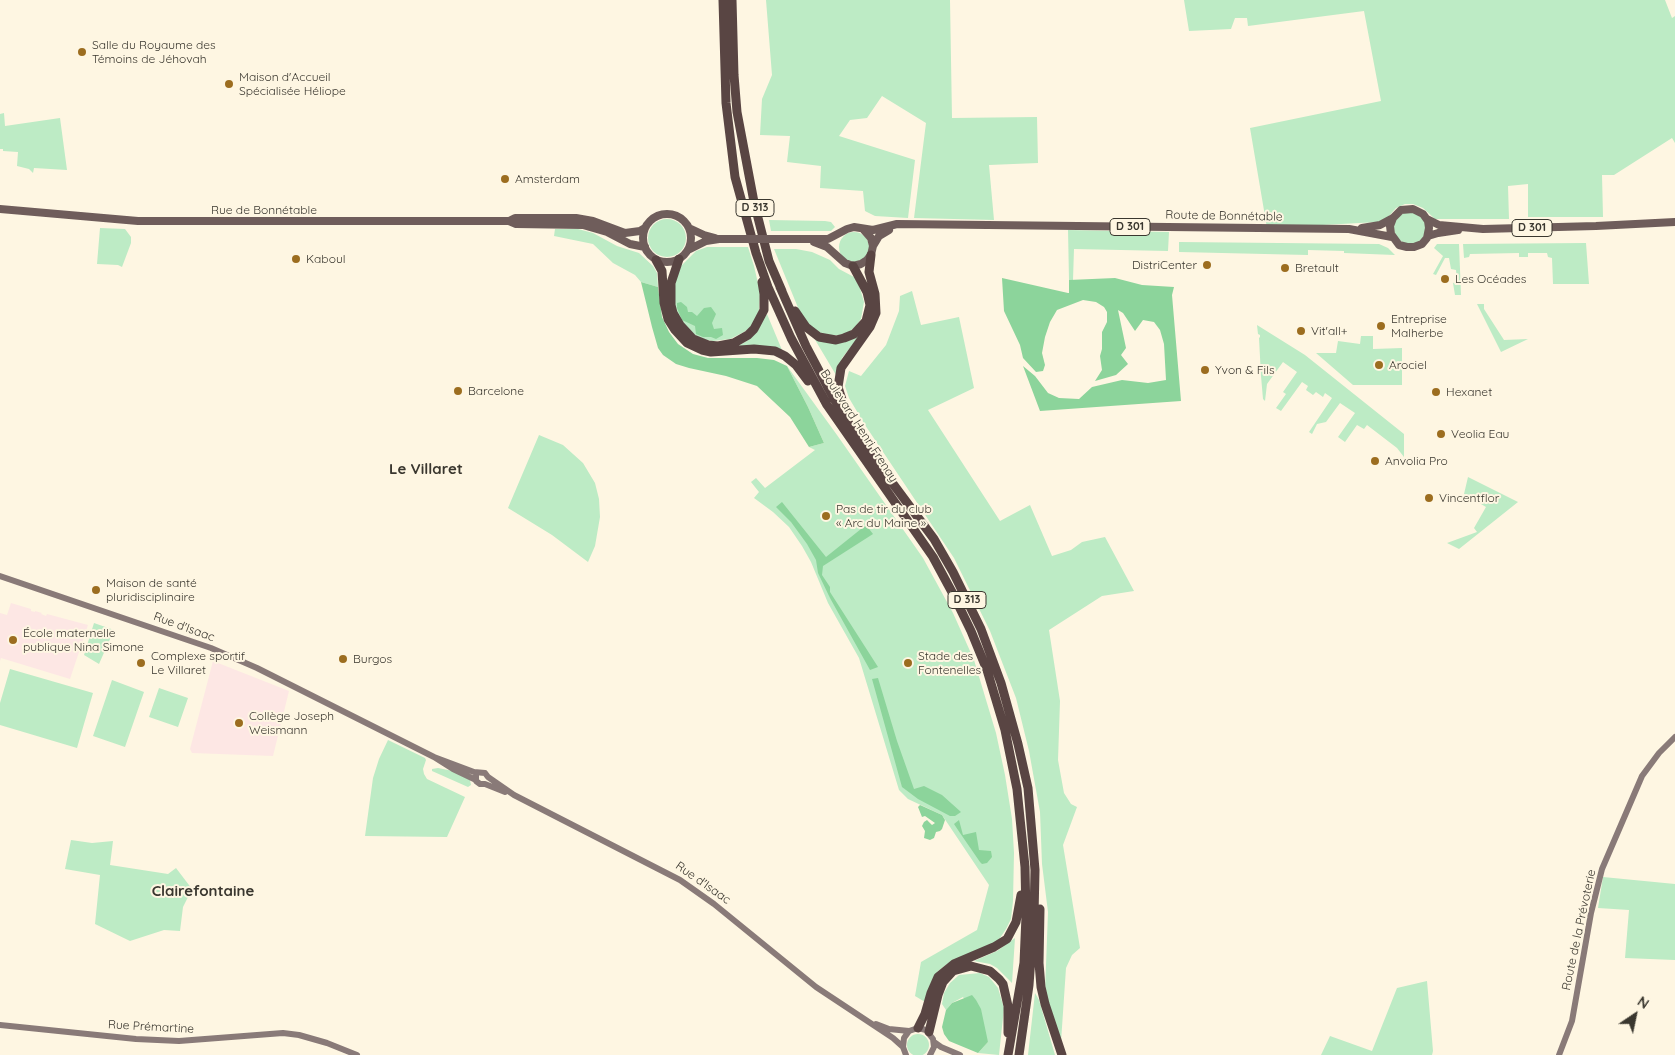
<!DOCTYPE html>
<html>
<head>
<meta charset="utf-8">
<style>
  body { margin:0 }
  #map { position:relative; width:1675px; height:1055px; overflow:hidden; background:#fef6e2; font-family:Quicksand,sans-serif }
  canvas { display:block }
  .north { position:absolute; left:1610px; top:990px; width:50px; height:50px; -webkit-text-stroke:4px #fef6e2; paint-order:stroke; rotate:34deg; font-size:14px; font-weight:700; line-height:20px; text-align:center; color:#3a372f }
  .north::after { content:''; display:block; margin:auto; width:18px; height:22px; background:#3a372f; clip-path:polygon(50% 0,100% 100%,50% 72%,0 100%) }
</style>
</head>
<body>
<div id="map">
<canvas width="1675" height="1055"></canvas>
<div class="north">N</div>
</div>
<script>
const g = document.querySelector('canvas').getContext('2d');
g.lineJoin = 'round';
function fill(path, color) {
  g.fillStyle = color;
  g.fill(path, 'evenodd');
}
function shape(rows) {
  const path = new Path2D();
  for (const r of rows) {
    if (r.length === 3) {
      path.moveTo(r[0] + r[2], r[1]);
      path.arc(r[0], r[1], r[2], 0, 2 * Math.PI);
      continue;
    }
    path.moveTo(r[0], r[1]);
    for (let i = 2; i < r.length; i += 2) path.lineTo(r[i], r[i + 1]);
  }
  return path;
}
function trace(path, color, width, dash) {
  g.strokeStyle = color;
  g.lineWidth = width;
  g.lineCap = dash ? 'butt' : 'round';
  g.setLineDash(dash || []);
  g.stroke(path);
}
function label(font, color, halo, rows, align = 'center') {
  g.font = font + ' Quicksand,sans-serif';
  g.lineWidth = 4;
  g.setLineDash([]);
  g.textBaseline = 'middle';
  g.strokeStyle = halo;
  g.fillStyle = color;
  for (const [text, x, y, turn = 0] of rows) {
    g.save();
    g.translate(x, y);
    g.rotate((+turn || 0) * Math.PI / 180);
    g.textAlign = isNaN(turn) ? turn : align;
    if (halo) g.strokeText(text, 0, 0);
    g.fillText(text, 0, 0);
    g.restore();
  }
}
const education = shape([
  [11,603,31,609,31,611,35,612,35,611,42,613,41,614,46,616,47,614,88,625,70,679,1,658,0,661,0,613,7,615],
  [213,661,289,691,273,756,192,753,190,749]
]);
const green = shape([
  [766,0,950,0,952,118,1037,117,1038,163,989,165,994,220,914,218,926,123,882,96,867,118,850,120,839,136,915,160,908,218,875,216,865,211,863,191,820,188,821,166,787,162,790,136,760,135,762,99,772,75],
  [1184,0,1665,0,1672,18,1675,16,1675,143,1672,138,1614,175,1602,175,1603,217,1528,217,1528,184,1508,186,1509,219,1435,219,1423,208,1413,204,1405,204,1396,208,1388,217,1378,222,1267,228,1250,128,1381,101,1364,11,1248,26,1247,18,1235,18,1231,29,1189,31],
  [4,113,5,126,60,118,67,170,34,168,33,173,29,169,17,166,18,152,3,151,3,149,0,149,0,114],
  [1410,228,16],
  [667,238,19],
  [769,220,825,221,831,222,835,227,831,231,771,231],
  [100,228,125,229,131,237,131,243,122,267,118,265,97,264],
  [555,229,578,229,593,233,617,246,639,253,653,266,657,273,658,287,641,282,635,275,613,263,593,244,554,236],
  [1068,230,1169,232,1168,251,1074,249,1073,280,1069,280],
  [854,247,15],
  [1179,242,1379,244,1388,248,1395,255,1344,253,1344,251,1308,250,1308,255,1179,252],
  [1586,243,1589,284,1553,284,1552,258,1548,257,1547,253,1528,253,1528,257,1519,257,1519,253,1470,254,1469,257,1464,258,1463,244],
  [1437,244,1459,244,1461,295,1455,295,1453,283,1457,282,1456,270,1451,269,1449,258,1445,258,1436,275,1433,274,1443,256,1434,248],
  [707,247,748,247,754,266,760,292,759,310,753,325,744,332,730,339,713,341,701,339,689,331,674,310,674,295,676,277,679,268,696,251],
  [774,249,796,249,812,252,830,260,839,269,854,277,859,285,864,302,861,319,856,326,849,332,839,335,828,336,814,330,801,315],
  [912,291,921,325,959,317,974,388,928,410,1000,521,1030,505,1052,556,1071,550,1082,542,1105,537,1134,591,1102,596,1049,630,1060,701,1058,760,1064,793,1071,804,1077,807,1063,845,1080,948,1072,955,1066,968,1061,1042,1045,992,1048,912,1042,864,1040,812,1029,751,1016,698,990,631,954,558,865,425,849,398,845,386,849,371,861,376,886,345,899,311,900,296],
  [1477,304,1484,304,1484,309,1504,340,1528,339,1501,352],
  [767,314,782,350,741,348,739,345,747,341,753,334],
  [1257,325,1305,355,1404,434,1404,457,1397,448,1367,425,1364,429,1357,425,1345,442,1338,437,1355,413,1340,403,1326,422,1317,424,1312,434,1309,432,1332,398,1325,393,1323,397,1316,392,1313,395,1306,390,1308,386,1302,382,1281,411,1276,408,1286,394,1283,392,1297,372,1283,362,1267,384,1265,401,1263,399,1261,376,1259,338,1260,337,1260,335,1258,334],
  [864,330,842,358,836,375,814,338,824,342],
  [1361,336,1373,336,1373,349,1402,348,1402,385,1353,385,1316,353,1336,353,1338,341,1360,344],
  [787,366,837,435,923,558,953,613,974,660,996,733,1005,775,1012,819,1014,853,1013,901,1011,919,1006,929,998,941,947,964,938,971,931,983,925,1002,915,996,921,962,977,930,989,885,942,815,908,799,899,790,859,658,828,603,811,562,802,546,789,527,773,512,754,498,759,492,751,482,756,478,765,488,815,450,809,447,824,443,808,407],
  [539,435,563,445,583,463,595,483,599,499,600,517,595,546,588,562,552,535,508,508],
  [1468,477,1518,502,1459,549,1447,543,1477,532,1474,528,1486,507,1464,494],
  [94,623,114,630,99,664,84,655],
  [10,669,93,693,77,748,0,725,0,703],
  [112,680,144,692,125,747,93,736],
  [159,688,188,698,178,727,149,717],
  [388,740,425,758,426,760,423,769,424,774,427,779,465,797,447,837,365,836,373,778,379,759],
  [438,768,453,771,470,780,471,785,468,787,432,771,432,769],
  [71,840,92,843,113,841,110,865,168,874,176,868,192,889,183,907,180,931,164,930,130,941,95,924,100,875,65,869],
  [1603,877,1675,884,1675,960,1625,958,1629,910,1598,908],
  [1015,938,1012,983,997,968,990,964,974,961,997,951],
  [980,973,989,977,998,988,1004,1008,999,1055,978,1053,988,1042,963,997,952,1003,946,1010,942,1004,944,993,950,983,959,975],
  [1427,981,1433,1051,1432,1055,1321,1055,1330,1036,1372,1051,1397,988],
  [1035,993,1039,1000,1055,1055,1028,1055],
  [918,1045,11]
]);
const forest = shape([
  [1002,278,1068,293,1069,293,1069,280,1115,278,1142,285,1174,287,1172,295,1181,401,1040,411,1023,366,1035,376,1048,393,1059,398,1079,399,1092,387,1122,380,1148,383,1166,380,1164,344,1160,330,1154,322,1143,320,1135,331,1123,313,1118,310,1126,348,1121,355,1128,364,1116,375,1095,381,1102,370,1100,356,1102,349,1102,332,1107,322,1107,312,1104,307,1096,302,1083,300,1057,310,1050,322,1045,337,1042,353,1045,365,1043,371,1036,372,1023,358,1020,345,1004,311],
  [641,282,658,287,662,317,669,332,678,344,693,354,708,358,757,358,774,360,787,366,808,407,824,443,809,447,790,417,757,386,726,376,689,368,676,364,663,355,658,348,652,327],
  [681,302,687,307,688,312,692,312,697,316,704,308,711,307,716,314,712,323,714,329,722,328,723,335,716,339,711,337,703,337,696,334,695,326,682,320,677,308,677,303],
  [782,502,826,557,866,525,873,534,823,566,822,575,830,587,830,592,878,667,870,670,830,598,818,573,816,560,807,544,791,522,776,507],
  [878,678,897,741,914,789,924,786,942,795,961,812,955,816,950,816,918,799,902,787,872,679],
  [920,805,942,815,945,820,942,829,940,831,936,832,934,838,930,840,924,838,925,831,922,826,924,822,927,820,932,825,935,823,925,816,922,817,918,807],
  [959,820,963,835,976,832,979,850,991,851,992,857,987,863,982,864,980,862,960,833,954,824],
  [972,995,976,1000,981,1009,988,1042,978,1053,949,1041,944,1034,942,1027,946,1010,952,1003]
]);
const secondary = shape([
  [0,576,211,648,257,668,434,757,453,769,476,780],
  [434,757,474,772,485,773,488,777,514,795,680,880,714,904,816,987,893,1038,903,1047],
  [476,776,476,781,480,784,485,784,505,792],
  [876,1024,889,1029,909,1031],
  [0,1025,136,1039,179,1041,283,1033,299,1035,327,1043,357,1055],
  [934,1042,941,1047,960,1055],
  [906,1055,903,1047,904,1038,909,1031,918,1028,926,1030,933,1039,934,1047,930,1055],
  [1559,1055,1572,1021,1591,913,1602,869,1642,776,1659,753,1675,737]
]);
const primary = shape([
  [0,209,138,221,509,221,516,224,583,225,607,232,630,244,645,247],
  [667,238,24],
  [1427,219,1439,225,1483,229,1596,226,1675,222],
  [509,221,515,218,576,218,593,221,625,233,640,231,645,228],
  [689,228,704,235,715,238],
  [1362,228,1380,225,1393,218,1401,210,1413,209,1423,214,1428,221,1429,228,1427,238,1422,244,1414,247,1407,247,1399,245,1391,234,1390,226,1393,218],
  [1428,236,1438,233,1458,230],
  [797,239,828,239,847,229,854,227,873,230,897,224,1349,229,1392,237],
  [814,242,827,247,845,263,853,266,861,264,867,260,871,255,873,246,871,238,864,230],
  [873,246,879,236,889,230],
  [688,250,706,241,719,239]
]);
const highway = shape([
  [723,0,726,103,735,177,756,253,768,287,791,338,827,405,933,557,953,594,971,631,987,670,1005,730,1017,789,1025,867,1026,916,1024,963,1008,1055],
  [732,0,734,75,737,112,754,202,769,261,782,291],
  [679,259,671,283,671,305,673,313,680,325,693,339,708,345,718,346,734,343,748,335,754,329,764,310,764,294,762,282],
  [656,260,662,271,664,303,668,319,675,330,687,343,702,350,711,352,754,349,775,351,785,356,796,365,808,381],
  [780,287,806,346,834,399,853,430,934,539,953,572,981,629,1001,683,1018,744,1028,788,1035,870,1034,916,1029,985,1019,1055],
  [795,311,806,327,819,337,836,340,844,338,854,334,866,321,870,305,867,292,853,266],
  [845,409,838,387,841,368,870,327,876,313,875,294,869,272,871,255],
  [1040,909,1039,963,1041,987,1045,1004,1062,1055],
  [918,1028,925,1014,931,993,938,977,954,964,994,947,1007,939,1016,922,1021,895],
  [929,1032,938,995,943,982,953,971,971,966,990,971,999,979,1003,984,1008,1006,1008,1033]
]);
const primaryBridge = shape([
  [719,239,797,239]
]);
const markers = [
  [82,52,5,"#9c6d1f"],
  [229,84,5,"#9c6d1f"],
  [505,179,5,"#9c6d1f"],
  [296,259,5,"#9c6d1f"],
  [1207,265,5,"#9c6d1f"],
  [1285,268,5,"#9c6d1f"],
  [1445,279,5,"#9c6d1f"],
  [1381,326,5,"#9c6d1f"],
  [1301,331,5,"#9c6d1f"],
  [1379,365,5,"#9c6d1f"],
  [1205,370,5,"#9c6d1f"],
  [458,391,5,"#9c6d1f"],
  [1436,392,5,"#9c6d1f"],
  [1441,434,5,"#9c6d1f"],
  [1375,461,5,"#9c6d1f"],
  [1429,498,5,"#9c6d1f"],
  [826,516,5,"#9c6d1f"],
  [96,590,5,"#9c6d1f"],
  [13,640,5,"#9c6d1f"],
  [343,659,5,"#9c6d1f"],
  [141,663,5,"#9c6d1f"],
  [908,663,5,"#9c6d1f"],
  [239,723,5,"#9c6d1f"]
];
const shields = [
  [755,208,38],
  [1130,227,40],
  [1532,228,40],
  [967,600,38]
];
const shieldNames = [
  ["D 313",755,208],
  ["D 301",1130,227],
  ["D 301",1532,228],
  ["D 313",967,600]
];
const poiNames = [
  ["Salle du Royaume des",92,45],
  ["Témoins de Jéhovah",92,59],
  ["Maison d'Accueil",239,77],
  ["Spécialisée Héliope",239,91],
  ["Amsterdam",515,179],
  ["Kaboul",306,259],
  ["DistriCenter",1197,265,"right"],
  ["Bretault",1295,268],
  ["Les Océades",1455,279],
  ["Entreprise",1391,319],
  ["Malherbe",1391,333],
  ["Vit'all+",1311,331],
  ["Arociel",1389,365],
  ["Yvon & Fils",1215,370],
  ["Barcelone",468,391],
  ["Hexanet",1446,392],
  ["Veolia Eau",1451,434],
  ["Anvolia Pro",1385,461],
  ["Vincentflor",1439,498],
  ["Pas de tir du club",836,509],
  ["« Arc du Maine »",836,523],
  ["Maison de santé",106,583],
  ["pluridisciplinaire",106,597],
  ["École maternelle",23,633],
  ["publique Nina Simone",23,647],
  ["Complexe sportif",151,656],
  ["Le Villaret",151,670],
  ["Stade des",918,656],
  ["Fontenelles",918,670],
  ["Burgos",353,659],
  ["Collège Joseph",249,716],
  ["Weismann",249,730]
];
const streetNames = [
  ["Rue de Bonnétable",264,210],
  ["Route de Bonnétable",1224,216,1],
  ["Boulevard Henri Frenay",859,426,57],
  ["Rue d'Isaac",184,627,20],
  ["Rue d'Isaac",703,883,35],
  ["Route de la Prévoterie",1579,930,-78],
  ["Rue Prémartine",151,1027,3]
];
const quarterNames = [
  ["Le Villaret",426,469],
  ["Clairefontaine",203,891]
];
fill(education, '#fde7e4');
fill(green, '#bdebc5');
fill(forest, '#8cd49b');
trace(secondary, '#897a78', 6);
trace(primary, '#6f5d5b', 8);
trace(highway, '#594543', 9);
trace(primaryBridge, '#6f5d5b', 8);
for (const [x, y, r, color] of markers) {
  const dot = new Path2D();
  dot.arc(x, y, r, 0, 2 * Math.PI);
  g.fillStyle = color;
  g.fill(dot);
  trace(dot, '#fef6e2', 2);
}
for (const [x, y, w] of shields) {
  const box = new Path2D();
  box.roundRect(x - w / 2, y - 8.5, w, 17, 4);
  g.fillStyle = '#fef6e2';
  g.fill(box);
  trace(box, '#3a372f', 1);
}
label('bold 11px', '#3a372f', null, shieldNames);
label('12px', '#3a372f', '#fef6e2', poiNames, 'left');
label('12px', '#3a372f', '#fef6e2', streetNames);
label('bold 15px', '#3a372f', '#fef6e2', quarterNames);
</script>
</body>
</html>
